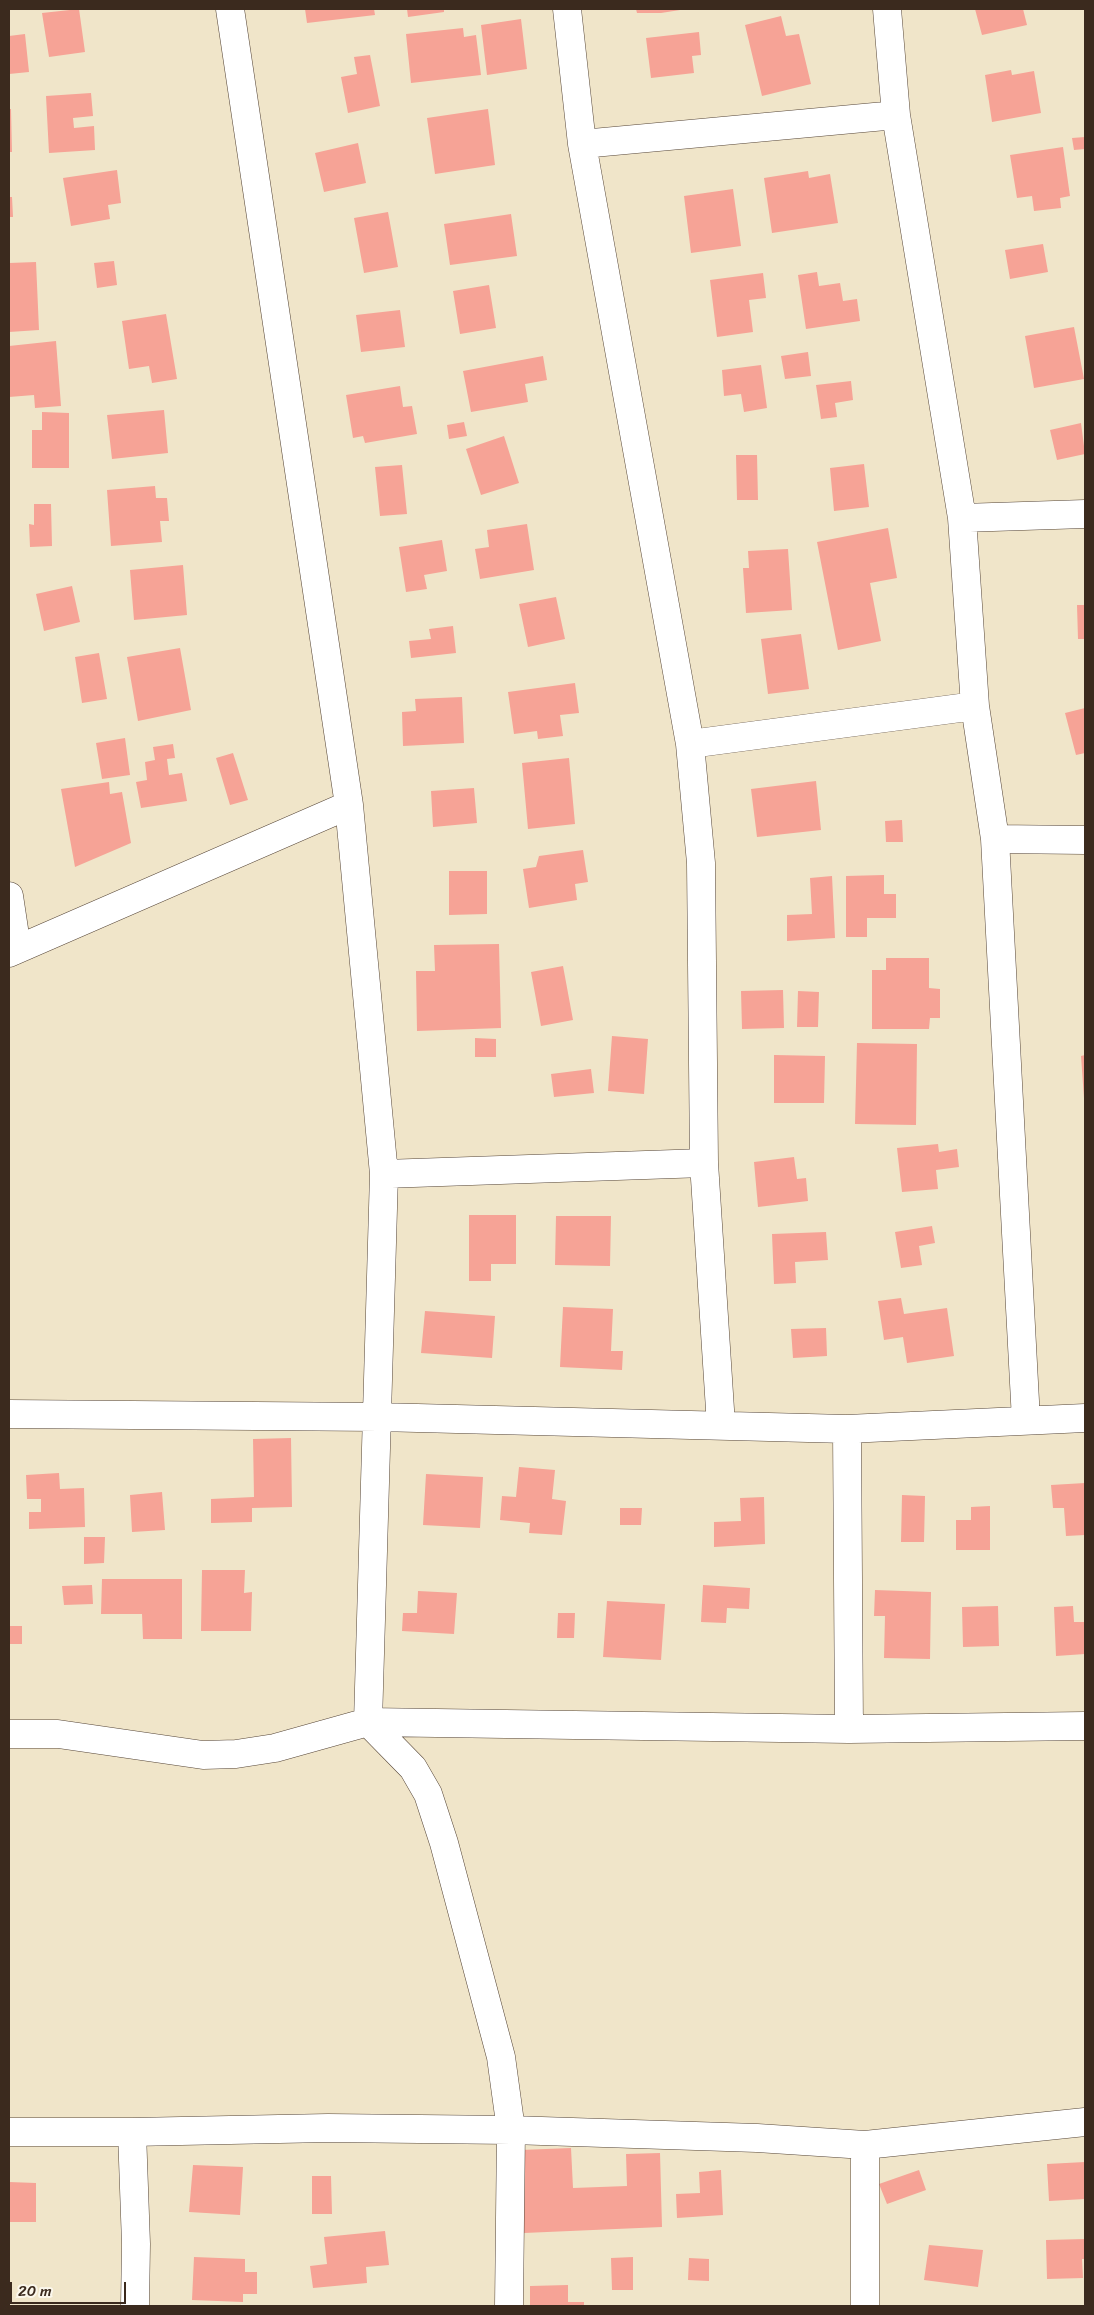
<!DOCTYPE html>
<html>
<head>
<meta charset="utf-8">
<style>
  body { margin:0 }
  #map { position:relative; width:1094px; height:2315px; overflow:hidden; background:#f0e5c9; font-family:Sriracha,sans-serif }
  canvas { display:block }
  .frame { position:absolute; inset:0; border:10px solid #3b2a1e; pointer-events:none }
  .scale { position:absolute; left:10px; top:2282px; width:116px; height:22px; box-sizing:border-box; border:2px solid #3b2a1e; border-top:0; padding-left:6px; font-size:15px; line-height:18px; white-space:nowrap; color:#3b2a1e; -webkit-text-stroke:4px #fbf7ec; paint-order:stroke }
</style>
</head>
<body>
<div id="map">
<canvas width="1094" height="2315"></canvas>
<div class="frame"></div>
<div class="scale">20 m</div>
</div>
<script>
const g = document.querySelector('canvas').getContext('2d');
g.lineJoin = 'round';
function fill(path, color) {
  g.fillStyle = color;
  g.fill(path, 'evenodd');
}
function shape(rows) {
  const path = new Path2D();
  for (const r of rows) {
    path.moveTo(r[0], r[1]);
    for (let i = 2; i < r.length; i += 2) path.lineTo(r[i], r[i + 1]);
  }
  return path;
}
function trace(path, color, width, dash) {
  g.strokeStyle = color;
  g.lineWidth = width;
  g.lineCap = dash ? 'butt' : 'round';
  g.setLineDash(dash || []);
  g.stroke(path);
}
const building = shape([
  [79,9,85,52,49,57,42,13],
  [305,9,374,9,375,15,307,23],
  [407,9,444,9,444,12,408,17],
  [636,9,680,9,680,10,661,13,637,13],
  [975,9,1023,9,1027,25,982,35],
  [781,16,786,36,799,34,811,84,762,96,745,25],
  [521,19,527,69,487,75,481,25],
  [463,28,464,37,476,35,481,75,411,83,406,34],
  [699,32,701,55,692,56,694,73,651,78,646,38],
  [25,34,29,72,9,74,9,36],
  [370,55,380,106,348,113,341,77,357,74,354,57],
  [1011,70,1012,75,1034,71,1041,113,992,122,985,75],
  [91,93,93,116,73,118,74,128,94,126,95,150,49,153,46,96],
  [9,109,11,109,12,152,9,152],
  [488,109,495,165,435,174,427,118],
  [1085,137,1085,149,1074,150,1072,138],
  [358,143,366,183,324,192,315,153],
  [1063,147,1070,196,1060,198,1061,208,1034,211,1032,196,1017,198,1010,155],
  [117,170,121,203,108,205,110,219,71,226,63,178],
  [808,171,809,178,830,174,838,223,772,233,764,178],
  [733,189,741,246,691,253,684,196],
  [9,197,12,197,13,217,9,217],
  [388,212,398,267,364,273,354,218],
  [511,214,517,256,450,265,444,224],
  [1043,244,1048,272,1010,279,1005,250],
  [114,261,117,285,97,288,94,263],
  [36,262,39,330,9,332,9,263],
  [817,272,819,286,840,283,843,301,857,299,860,321,806,329,798,275],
  [763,273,766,298,749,300,753,332,717,337,710,280],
  [489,285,496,328,460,334,453,291],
  [400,310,405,347,361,352,356,315],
  [166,314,177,379,152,383,149,366,129,369,122,321],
  [1074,327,1084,379,1034,388,1025,336],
  [56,341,61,406,35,408,34,395,9,397,9,346],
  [808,352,811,376,785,379,781,356],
  [543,356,547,380,525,384,528,402,471,412,463,371],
  [761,365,767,408,744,412,741,394,724,396,722,370],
  [851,381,853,400,835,403,837,417,821,419,816,385],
  [400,386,403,407,412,406,417,434,365,443,363,436,353,438,346,395],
  [164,410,168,453,112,459,107,415],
  [42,412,69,413,69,468,32,468,32,430,42,430],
  [464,422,467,436,449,439,447,425],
  [1081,423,1085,454,1057,460,1050,430],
  [504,436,519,483,481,495,466,449],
  [736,455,757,455,758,500,737,500],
  [864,464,869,507,834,511,830,468],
  [402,465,407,514,380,516,375,467],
  [155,486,156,498,167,498,169,521,160,521,162,542,111,546,107,490],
  [34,504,51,504,52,546,30,547,29,524,34,525],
  [527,524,534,570,480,579,475,549,489,547,487,530],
  [888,528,897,578,870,583,881,641,838,650,817,542],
  [442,540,447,571,424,575,427,589,406,592,399,547],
  [788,549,792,610,746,613,743,568,749,568,748,551],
  [183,565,187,615,134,620,130,570],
  [72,586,80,622,44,631,36,594],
  [556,597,565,639,528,647,519,604],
  [1077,605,1085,605,1085,639,1078,639],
  [453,626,456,653,411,658,409,641,431,639,429,629],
  [801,634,809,689,768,694,761,639],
  [180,648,191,710,138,721,127,657],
  [99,653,107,699,82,703,75,657],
  [575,683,579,713,560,715,563,736,538,739,537,731,514,734,508,692],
  [462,697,464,743,403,746,402,712,416,711,415,699],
  [1085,708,1085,753,1076,755,1065,713],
  [125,738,130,775,102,779,96,743],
  [173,744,175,758,167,759,169,775,182,773,187,801,141,808,136,782,147,780,145,762,155,760,153,747],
  [233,753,248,800,230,805,216,758],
  [569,758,575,824,528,829,522,763],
  [816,781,821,830,757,837,751,789],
  [109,782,110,794,122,792,131,843,75,867,61,789],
  [474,788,477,823,433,827,431,791],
  [902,820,903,842,886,842,885,821],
  [583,850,588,882,575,884,577,900,529,908,523,869,536,867,539,856],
  [449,871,487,871,487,914,449,915],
  [884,875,884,894,896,894,896,918,867,918,867,937,846,937,846,876],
  [832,876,835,938,787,941,787,915,812,914,810,878],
  [499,944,501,1028,417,1031,416,971,435,971,434,945],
  [886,958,929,958,929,988,940,989,940,1018,930,1018,929,1029,872,1029,872,970,886,970],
  [563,966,573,1020,541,1026,531,972],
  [783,990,784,1028,742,1029,741,991],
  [798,991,819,992,818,1027,797,1027],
  [612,1036,648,1039,644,1094,608,1091],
  [475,1038,496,1039,496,1057,475,1057],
  [857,1043,917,1044,916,1125,855,1124],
  [774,1055,825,1056,824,1103,774,1103],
  [1085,1055,1085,1098,1084,1098,1081,1056],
  [591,1069,594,1093,554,1097,551,1074],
  [938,1144,939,1152,957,1149,959,1167,936,1170,938,1189,902,1192,897,1148],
  [794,1157,797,1179,806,1178,808,1201,758,1207,754,1162],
  [469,1215,516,1215,516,1264,491,1264,491,1281,469,1281],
  [556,1216,611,1216,610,1266,555,1265],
  [932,1226,935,1243,919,1246,922,1265,901,1268,895,1232],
  [826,1232,828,1260,795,1262,796,1283,774,1284,772,1234],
  [901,1298,904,1314,947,1308,954,1356,907,1363,903,1337,884,1340,878,1301],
  [563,1307,613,1309,611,1351,623,1351,622,1370,560,1367],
  [425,1311,495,1316,492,1358,421,1353],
  [826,1328,827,1356,793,1358,791,1329],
  [291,1438,292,1507,252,1508,252,1522,211,1523,211,1499,254,1497,253,1439],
  [519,1467,555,1470,552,1499,566,1501,562,1535,529,1533,530,1523,500,1520,502,1496,516,1497],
  [59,1473,60,1489,84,1488,85,1527,29,1529,29,1512,41,1512,41,1499,27,1499,26,1475],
  [426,1474,483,1477,480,1528,423,1525],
  [1085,1483,1085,1535,1066,1536,1064,1508,1053,1508,1051,1485],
  [162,1492,165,1530,132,1532,130,1495],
  [902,1495,925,1496,924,1542,901,1542],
  [764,1497,765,1544,714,1547,714,1522,741,1521,740,1498],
  [990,1506,990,1550,956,1550,956,1520,971,1520,971,1507],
  [620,1508,642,1508,641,1525,620,1525],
  [84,1537,105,1537,104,1563,84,1564],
  [202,1570,245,1570,244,1593,252,1592,251,1631,201,1631],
  [102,1579,182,1579,182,1639,143,1639,142,1614,101,1614],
  [92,1585,93,1604,64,1605,62,1586],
  [703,1585,750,1588,749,1609,727,1608,726,1623,701,1622],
  [875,1590,931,1592,930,1659,884,1658,885,1616,874,1616],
  [418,1591,457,1593,454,1634,402,1631,403,1613,417,1613],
  [607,1601,665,1604,661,1660,603,1657],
  [998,1606,999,1646,963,1647,962,1607],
  [1073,1606,1074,1622,1085,1622,1085,1654,1056,1656,1054,1607],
  [558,1613,575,1613,574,1638,557,1638],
  [9,1626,22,1626,22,1644,9,1644],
  [571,2148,573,2188,627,2186,626,2154,660,2153,662,2227,524,2233,521,2150],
  [1085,2162,1085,2199,1049,2201,1047,2164],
  [193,2165,243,2167,240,2215,189,2212],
  [721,2170,723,2215,677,2218,676,2194,700,2193,699,2172],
  [919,2170,926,2190,887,2204,879,2184],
  [312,2176,331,2176,332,2214,312,2214],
  [9,2182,36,2183,36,2222,9,2222],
  [385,2231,389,2265,366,2267,367,2283,313,2288,310,2266,327,2264,324,2237],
  [1085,2239,1085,2259,1082,2259,1083,2278,1047,2279,1046,2240],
  [929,2245,983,2250,978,2287,924,2280],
  [194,2257,245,2259,245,2272,257,2272,257,2294,243,2294,243,2302,192,2300],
  [633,2257,633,2290,612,2290,611,2258],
  [689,2258,709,2259,709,2281,688,2280],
  [568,2285,568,2302,584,2302,584,2306,530,2306,530,2286]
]);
const street = shape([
  [567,9,582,144,690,744,701,863,704,1163,721,1425],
  [887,9,896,115,962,518,975,706,995,839,1026,1420],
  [582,144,896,115],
  [962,518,1085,514],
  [690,744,975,706],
  [995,839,1085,840],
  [9,896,17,949],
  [9,953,349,805],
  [384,1174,704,1163],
  [9,1414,378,1417,847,1429,1085,1418],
  [847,1429,849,1729],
  [368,1722,849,1729,1085,1726],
  [368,1722,413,1768,428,1794,444,1843,501,2057,511,2130,509,2306],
  [9,1734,58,1734,203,1755,236,1754,275,1748,368,1722,384,1174,349,805,230,9],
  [9,2132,132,2132,328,2128,511,2130,757,2138,865,2145,1085,2122],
  [132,2132,136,2244,135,2306],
  [865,2306,865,2145]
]);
fill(building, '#f6a396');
trace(street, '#564638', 29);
trace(street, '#fff', 28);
</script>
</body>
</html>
